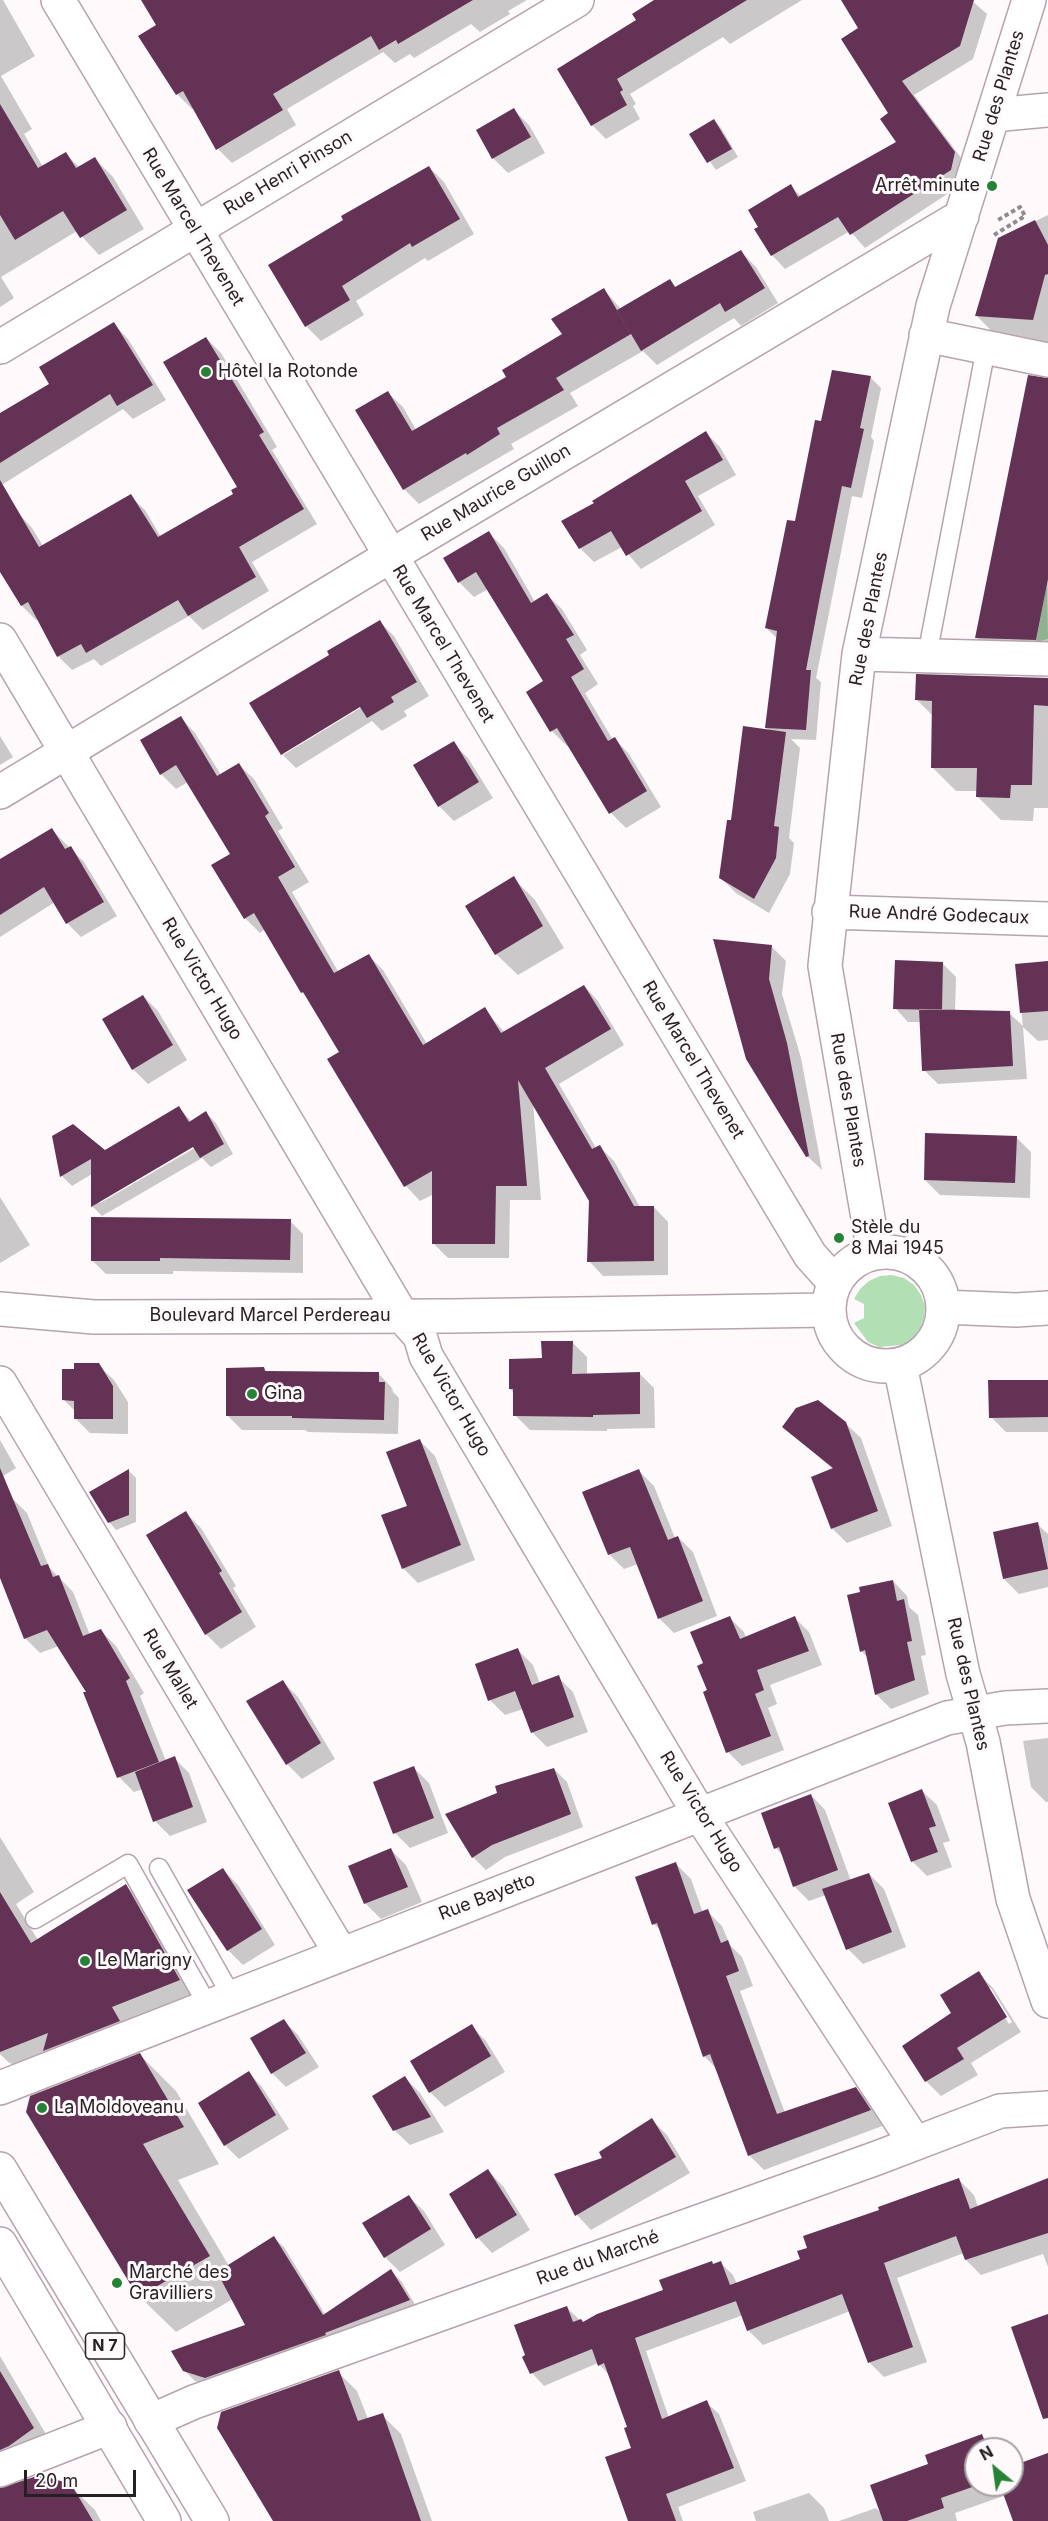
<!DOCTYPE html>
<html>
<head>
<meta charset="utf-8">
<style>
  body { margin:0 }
  #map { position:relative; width:1048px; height:2521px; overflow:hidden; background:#fefafc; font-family:Inter,sans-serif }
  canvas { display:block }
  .north { position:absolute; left:964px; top:2437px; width:60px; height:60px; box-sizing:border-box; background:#fefafc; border:2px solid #a8a2a5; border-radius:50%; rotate:331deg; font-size:16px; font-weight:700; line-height:24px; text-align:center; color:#261f23 }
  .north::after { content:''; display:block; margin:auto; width:21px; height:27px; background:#268335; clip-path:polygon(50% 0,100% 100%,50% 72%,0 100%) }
  .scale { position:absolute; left:24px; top:2470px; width:112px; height:27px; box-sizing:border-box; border:3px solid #261f23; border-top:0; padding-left:8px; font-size:18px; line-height:21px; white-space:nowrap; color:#261f23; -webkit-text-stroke:4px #fefafc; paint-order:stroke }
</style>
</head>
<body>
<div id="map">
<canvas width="1048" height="2521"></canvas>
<div class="north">N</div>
<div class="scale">20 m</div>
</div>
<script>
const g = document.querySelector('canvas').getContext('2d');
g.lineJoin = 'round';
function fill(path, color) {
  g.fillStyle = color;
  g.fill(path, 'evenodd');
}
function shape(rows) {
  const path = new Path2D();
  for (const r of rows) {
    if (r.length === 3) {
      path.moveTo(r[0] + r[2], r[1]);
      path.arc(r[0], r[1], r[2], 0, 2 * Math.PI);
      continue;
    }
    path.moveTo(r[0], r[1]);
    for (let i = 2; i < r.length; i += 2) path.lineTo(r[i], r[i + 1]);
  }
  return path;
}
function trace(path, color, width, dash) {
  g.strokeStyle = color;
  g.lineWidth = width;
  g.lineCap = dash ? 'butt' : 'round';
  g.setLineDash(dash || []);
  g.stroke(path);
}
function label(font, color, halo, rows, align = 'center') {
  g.font = font + ' Inter,sans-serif';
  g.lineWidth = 6;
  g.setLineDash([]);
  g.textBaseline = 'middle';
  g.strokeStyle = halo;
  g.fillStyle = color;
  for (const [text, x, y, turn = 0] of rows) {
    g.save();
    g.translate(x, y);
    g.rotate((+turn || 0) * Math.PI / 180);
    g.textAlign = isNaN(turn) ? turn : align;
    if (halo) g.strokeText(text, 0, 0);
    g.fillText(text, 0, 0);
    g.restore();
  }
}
const green = shape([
  [1047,584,1048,639,1036,642],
  [892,1275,904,1278,914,1285,921,1295,925,1306,924,1318,920,1329,913,1338,902,1345,879,1347,868,1342,854,1323,864,1318,864,1304,854,1299,860,1289,869,1281,880,1276]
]);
const shadow = shape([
  [0,0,3,0,35,56,1,76,32,129,24,134,43,167,66,154,80,168,95,159,113,177,144,229,99,255,77,231,1,277,14,298,0,307],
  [143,0,527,0,508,11,510,14,480,32,471,24,414,58,410,54,395,63,383,52,287,109,296,125,232,163,218,149,194,108,192,109,177,94,158,25],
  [666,0,802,0,730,44,723,37,630,94,636,104,633,106,640,119,606,139,592,125,559,69,638,21],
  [867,0,971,0,987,14,973,59,914,95,968,167,964,183,865,248,850,231,785,269,772,255,790,186,802,197,898,142,860,29],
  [514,110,529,125,545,153,508,173,493,158],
  [714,120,721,128,738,157,716,170,691,134],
  [429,167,444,182,474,234,428,261,425,258,356,301,364,315,321,341,306,326,270,266],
  [1048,215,1048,344,1001,341,977,316,999,239],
  [741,252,756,267,778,303,741,326,734,318,657,365,643,351,570,393,578,406,511,444,514,449,419,504,404,489,388,393,403,407,416,430,508,377,564,335,604,290,621,309,669,281,676,288],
  [114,324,128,339,166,400,133,419,123,409,0,486,0,415,51,384],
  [206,338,221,353,277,447,272,450,317,524,252,562,269,591,203,630,189,616,101,666,94,659,72,670,58,656,38,619,36,620,22,606,0,566,0,523,18,513,32,528,43,546,130,496,145,510,161,537,235,494,239,488],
  [870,377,881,388,871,437,874,441,862,498,852,496,831,603,816,678,821,682,816,740,791,739,800,748,789,838,794,843,790,874,769,913,736,893,721,878,732,822,770,731,766,728,777,638,766,628,822,423],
  [1048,397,1048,667,1004,665,977,638],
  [706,433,720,447,736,475,698,496,715,525,641,569,622,547,594,562,580,548,596,504],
  [489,533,504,548,535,602,547,595,562,609,587,650,580,655,598,684,585,693,613,740,615,739,629,754,661,807,626,828,611,813,569,744,567,746,552,731,545,682,488,589,474,597,459,582],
  [380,622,394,636,429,696,404,711,407,716,382,731,372,721,296,768,282,754,331,655],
  [365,701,367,704,283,755,283,752],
  [1048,679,1048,808,1034,808,1033,821,1001,820,978,797,978,791,956,791,932,767,933,716,917,700],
  [181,718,195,733,221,775,239,765,254,779,283,828,278,831,309,882,292,892,339,973,368,955,383,970,427,1044,484,1009,505,1033,584,986,598,1001,624,1045,559,1084,596,1148,599,1146,614,1161,640,1207,654,1207,668,1222,668,1275,603,1276,589,1261,590,1201,533,1102,541,1200,510,1200,509,1258,448,1258,433,1243,434,1194,420,1201,406,1186,329,1060,341,1053,309,999,302,992,265,929,260,933,245,918,232,854,188,782,176,789,161,774],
  [0,736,13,757,0,765],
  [453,743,468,758,493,798,454,821,439,806],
  [52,830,84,862,117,916,81,937,67,923,55,902,0,937,0,861],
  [513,878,535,900,564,948,518,975,496,954],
  [772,947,786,961,782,994,801,1058,822,1170,807,1156,748,1059],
  [942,963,956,977,955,1012,1009,1013,1023,1026,1016,965,1048,963,1048,1040,1038,1041,1023,1027,1027,1079,938,1084,924,1070,921,1022,908,1022,895,1008],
  [143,996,158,1011,187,1060,148,1084,133,1069],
  [179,1108,192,1122,206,1113,216,1123,233,1154,211,1167,202,1158,102,1216,92,1206,92,1174,72,1186,62,1176,54,1136,105,1152],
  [199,1142,200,1145,100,1203,100,1200],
  [1016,1137,1031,1152,1030,1198,940,1195,925,1180],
  [0,1197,30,1245,0,1263],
  [290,1221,303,1234,303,1273,173,1271,173,1274,106,1274,93,1261],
  [572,1342,587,1357,587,1375,639,1373,654,1388,655,1428,607,1429,607,1431,530,1430,515,1415,514,1393,510,1389,543,1360],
  [98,1365,114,1380,128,1402,128,1434,90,1433,75,1418,75,1411,63,1399,75,1371],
  [264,1368,268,1373,378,1373,392,1388,393,1392,399,1398,398,1434,308,1432,305,1430,242,1430,228,1416],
  [1048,1383,1048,1432,1006,1432,991,1417],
  [845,1423,861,1438,892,1526,847,1543,832,1528,834,1470,784,1427],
  [0,1440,16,1468,0,1478],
  [420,1441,435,1456,475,1560,418,1583,403,1568,409,1507],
  [129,1471,136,1478,136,1522,116,1530,109,1522,91,1492],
  [639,1471,654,1486,675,1538,678,1537,693,1552,717,1616,674,1633,659,1618,638,1564,624,1569,609,1554],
  [12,1498,27,1513,49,1567,73,1592,90,1635,101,1631,116,1646,144,1693,140,1696,166,1761,174,1758,189,1773,207,1822,170,1836,155,1821,143,1789,134,1792,119,1777,88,1692,59,1646,40,1653,25,1638,0,1577,0,1503],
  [186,1513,201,1528,236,1586,233,1588,256,1627,221,1649,206,1634,148,1535],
  [1037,1524,1048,1534,1048,1587,1019,1594,1004,1579],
  [893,1581,907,1596,909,1607,918,1615,926,1655,921,1656,929,1694,891,1709,876,1694,869,1659,861,1651],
  [730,1618,744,1632,746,1638,795,1618,809,1632,822,1665,770,1685,777,1704,768,1708,784,1750,742,1766,728,1752,709,1691],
  [518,1650,533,1665,540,1684,558,1677,573,1692,588,1732,547,1747,532,1732,523,1709,505,1715,490,1700,477,1665],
  [283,1682,298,1697,335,1759,302,1779,287,1764,248,1702],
  [1048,1738,1048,1802,1046,1802,1031,1787,1023,1741],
  [414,1768,429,1783,448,1833,410,1848,395,1833],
  [554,1769,567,1782,583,1827,505,1857,486,1870,473,1857],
  [922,1791,937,1805,950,1841,943,1843,952,1867,927,1876,912,1861],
  [811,1795,825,1810,851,1881,869,1874,884,1889,906,1947,863,1964,848,1949,826,1895,809,1901,794,1886,783,1856,776,1848],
  [0,1837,34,1892,16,1904,38,1940,126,1886,152,1911,204,2006,32,2074,8,2062,0,2054],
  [391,1850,406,1865,422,1902,381,1919,366,1904,350,1867],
  [676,1864,691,1879,703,1913,707,1911,722,1926,730,1945,742,1957,753,1986,740,1991,785,2113,856,2089,871,2104,885,2125,764,2170,749,2155,716,2068,704,2056,661,1931,654,1924],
  [223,1870,238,1885,275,1945,243,1965,228,1950],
  [978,1973,993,1988,1021,2032,971,2063,978,2075,941,2096,926,2081,953,2014],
  [987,1988,991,1988,1012,2022,1009,2024],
  [284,2021,298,2035,319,2067,286,2087,272,2073],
  [471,2026,486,2041,505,2072,445,2107,430,2092],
  [140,2055,176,2091,219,2164,178,2180,229,2266,274,2238,284,2247,326,2316,391,2271,401,2281,419,2311,216,2387,195,2381,184,2370,247,2326,233,2299,176,2332,139,2296],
  [249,2073,262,2087,289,2129,239,2159,225,2145],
  [405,2078,420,2093,444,2132,410,2145,394,2130],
  [652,2120,667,2135,690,2173,591,2230,577,2215,605,2159],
  [488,2171,503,2186,530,2230,492,2253,478,2238],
  [959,2180,974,2195,978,2207,1048,2183,1048,2267,1043,2254,981,2275,966,2260,964,2253,897,2278,927,2362,884,2377,869,2362,850,2311,763,2345,748,2330,743,2315,646,2351,669,2418,706,2402,719,2414,746,2481,678,2507,683,2521,629,2521,633,2449,628,2428,610,2376,598,2363,544,2386,532,2373,566,2307,583,2323,665,2291,711,2262,714,2265,720,2262,733,2275,737,2284,802,2260,881,2211],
  [409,2197,424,2211,445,2245,400,2272,385,2257,364,2223],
  [0,2356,57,2453,9,2482,6,2489,70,2486,95,2510,101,2521,0,2521],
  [338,2372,357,2391,368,2419,382,2415,401,2434,432,2521,275,2521],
  [982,2436,995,2449,976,2449,976,2485,1009,2485,1012,2493,955,2513,957,2521,839,2521,876,2508,881,2513,930,2465],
  [809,2493,824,2508,829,2521,756,2521,753,2512]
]);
const building = shape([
  [141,0,473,0,398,44,396,40,379,50,371,36,273,94,283,110,216,150,183,91,176,95,138,36,156,25],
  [654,0,747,0,617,79,623,90,620,92,627,105,591,126,557,69,636,20,632,14],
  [841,0,974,0,960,46,902,81,955,152,951,170,850,235,838,217,771,256,754,229,758,227,748,210,791,184,798,197,896,142,880,119,888,113,841,39,858,28],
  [0,104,38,168,66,152,76,168,95,157,127,210,80,238,63,211,15,240,0,215],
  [514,108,531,137,492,159,476,130],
  [714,119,732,149,707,163,689,134],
  [429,166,460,219,412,247,410,243,342,286,350,300,305,327,268,265,343,220,341,216],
  [1035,220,1048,245,1048,274,1045,275,1033,320,975,316,998,238],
  [741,250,765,288,725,312,720,303,641,351,617,310,670,279,675,287],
  [604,288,631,334,556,378,564,390,497,428,500,434,467,455,466,453,403,490,355,410,388,391,412,431,506,377,502,370,562,334,551,319],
  [114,322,153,385,117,406,110,394,0,463,0,413,49,384,39,367],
  [206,337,264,432,259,435,304,509,239,547,256,577,188,616,178,600,86,653,81,644,57,657,28,602,21,606,0,572,0,480,39,547,131,494,158,537,233,494,231,490,237,487,163,362],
  [832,370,871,376,860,428,864,429,851,488,842,486,821,591,806,670,811,670,806,730,765,728,777,631,765,628,787,520,795,521,815,420,821,421],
  [1028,375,1048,378,1048,579,1036,640,975,638],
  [706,431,723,460,685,481,702,511,626,556,611,531,579,549,561,521,594,503,592,501],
  [489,531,531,603,547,593,574,635,566,639,584,669,571,677,608,741,615,737,647,791,609,814,557,728,550,732,526,692,543,681,476,572,458,583,443,558],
  [380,620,417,682,391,697,394,702,367,718,360,707,281,755,249,703,329,655,327,651],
  [916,674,1048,678,1048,706,1034,705,1032,785,1011,785,1010,798,976,797,977,768,931,768,932,701,915,700],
  [181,716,217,776,239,763,269,813,265,816,295,867,278,877,334,973,369,954,423,1045,485,1007,501,1033,584,985,611,1029,545,1068,592,1149,600,1145,634,1206,654,1206,654,1261,587,1262,589,1201,518,1080,527,1186,496,1186,495,1244,432,1244,432,1171,404,1187,327,1059,339,1052,303,992,301,993,254,913,244,919,211,865,230,854,176,765,160,775,140,740],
  [743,726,786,732,774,826,779,827,776,858,754,899,719,878,727,820,731,820],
  [454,741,479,782,438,807,413,765],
  [52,828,65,849,71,846,104,902,66,924,44,887,0,915,0,859],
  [514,876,543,926,495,955,465,906],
  [713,939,772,945,769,979,787,1043,809,1156,806,1157,746,1059],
  [895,960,943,962,942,1010,893,1009],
  [1048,961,1048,1011,1020,1013,1015,964],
  [143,995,173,1045,132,1070,102,1019],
  [919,1009,1010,1011,1013,1066,922,1071],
  [179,1106,189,1122,206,1111,224,1144,200,1158,193,1147,91,1207,91,1159,60,1177,52,1136,73,1124,105,1150],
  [925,1133,1017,1136,1015,1183,924,1180],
  [91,1217,291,1219,290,1260,160,1258,160,1261,91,1261],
  [541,1341,573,1341,572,1374,640,1372,640,1414,593,1415,593,1417,513,1416,513,1389,509,1389,509,1359,542,1358],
  [74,1363,99,1363,113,1386,113,1419,74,1419,74,1401,62,1400,62,1369,74,1369],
  [264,1367,265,1371,379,1372,379,1382,385,1382,384,1420,292,1418,292,1416,226,1416,226,1368],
  [988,1380,1048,1380,1048,1417,989,1418],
  [818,1400,846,1422,878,1511,831,1529,811,1477,833,1468,782,1427,796,1408],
  [420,1439,461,1545,402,1569,381,1515,407,1506,386,1452],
  [0,1468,41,1566,48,1564,53,1577,59,1575,83,1636,101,1629,130,1678,126,1681,159,1762,117,1778,83,1692,86,1692,47,1630,24,1639,0,1578],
  [129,1469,129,1515,108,1523,89,1492],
  [639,1469,668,1540,678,1536,703,1601,658,1619,630,1547,608,1555,582,1492],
  [186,1511,222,1571,219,1573,242,1612,205,1635,146,1535],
  [1038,1522,1048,1569,1003,1579,993,1532],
  [893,1580,897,1601,904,1599,912,1641,907,1642,915,1680,875,1695,865,1650,860,1652,847,1595,860,1592,859,1587],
  [730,1616,740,1639,795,1616,809,1651,757,1670,764,1690,755,1694,771,1736,726,1753,703,1692,707,1690,697,1666,703,1663,690,1632],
  [518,1648,532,1685,559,1675,574,1717,531,1733,515,1691,488,1701,475,1664],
  [283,1680,321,1743,286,1765,246,1701],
  [175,1756,193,1807,153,1822,135,1772],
  [414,1766,434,1818,393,1834,373,1782],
  [554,1768,571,1814,492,1845,472,1858,445,1814,497,1793,495,1786],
  [922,1789,936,1826,929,1828,938,1852,911,1862,888,1803],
  [811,1794,838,1870,793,1887,779,1847,774,1849,761,1813],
  [391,1848,408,1887,364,1904,348,1866],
  [676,1862,694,1914,708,1909,721,1943,728,1940,739,1971,726,1976,777,2114,856,2087,871,2110,748,2156,710,2054,703,2057,657,1923,652,1925,635,1877],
  [223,1868,262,1929,227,1951,187,1890],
  [869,1873,892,1932,846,1950,822,1889],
  [126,1884,180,1980,112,2007,120,2021,43,2051,48,2033,0,2052,0,1892,31,1943],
  [979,1971,1007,2017,957,2048,964,2059,925,2082,902,2046,951,2013,940,1995],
  [284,2019,306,2053,271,2074,250,2038],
  [472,2024,491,2056,429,2093,410,2061],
  [140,2053,184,2127,143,2144,210,2256,138,2297,26,2112,30,2096],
  [249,2071,276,2115,224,2146,198,2103],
  [405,2076,431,2117,393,2131,372,2096],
  [652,2118,676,2157,575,2216,554,2174,602,2158,599,2152],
  [488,2169,517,2215,476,2239,449,2194],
  [959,2178,970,2209,1048,2178,1048,2233,965,2260,956,2236,884,2263,913,2347,868,2363,842,2294,747,2331,730,2285,800,2259,797,2251,807,2248,803,2236,879,2210,878,2207],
  [409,2195,431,2229,384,2258,362,2223],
  [274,2236,323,2315,391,2269,410,2300,325,2333,326,2335,205,2378,183,2371,171,2351,245,2325,217,2272],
  [712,2261,713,2264,721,2261,736,2301,635,2338,662,2419,707,2400,734,2468,666,2494,676,2521,628,2521,605,2457,631,2448,624,2428,627,2427,604,2363,598,2366,592,2349,530,2374,522,2357,525,2355,514,2325,567,2306,573,2322,581,2319,583,2322,597,2314,663,2290,659,2280],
  [1048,2314,1048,2418,1043,2419,1011,2327],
  [339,2370,358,2421,383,2413,421,2521,273,2521,217,2428,221,2412],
  [0,2371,34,2428,9,2446,0,2450],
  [982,2434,988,2449,976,2449,976,2485,978,2485,941,2498,944,2508,907,2521,883,2521,870,2485,928,2464,925,2455],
  [1048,2453,1048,2521,1013,2521,1000,2485,1012,2485,1012,2466],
  [40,2475,71,2484,93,2521,0,2521,0,2488]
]);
const path = shape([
  [994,235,1025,216,1020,207,998,220]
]);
const service = shape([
  [930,640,986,348],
  [159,1868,232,1997],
  [35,1919,128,1864,208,2006]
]);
const minor = shape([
  [58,0,810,1255,835,1283],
  [993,115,1048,110],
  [926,335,1048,360],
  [0,347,577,0],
  [0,640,402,1316,420,1336,426,1356,700,1815,915,2143],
  [859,654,1048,659],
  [0,792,367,570,962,216],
  [829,912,1048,919],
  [886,1309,57],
  [874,1253,825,966,859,654,933,306,1029,0],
  [943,1307,1016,1310,1048,1308],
  [0,1309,94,1317,453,1316,828,1310],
  [900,1365,963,1674,983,1742,1013,1899,1048,2001],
  [0,1383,341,1954],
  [0,2088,947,1718,1005,1708,1048,1706],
  [151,2421,194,2402,877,2158,1000,2111,1048,2108],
  [0,2470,110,2427]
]);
const primary = shape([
  [0,2169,212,2521],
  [0,2244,164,2521]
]);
const markers = [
  [992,186,6,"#268335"],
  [206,372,6,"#268335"],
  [839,1238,6,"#268335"],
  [252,1394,6,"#268335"],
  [85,1961,6,"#268335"],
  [42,2108,6,"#268335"],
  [117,2283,6,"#268335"]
];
const shields = [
  [105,2346,39]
];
const shieldNames = [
  ["N 7",105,2346]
];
const streetNames = [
  ["Rue des Plantes",999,96,-73],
  ["Rue Henri Pinson",288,173,-31],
  ["Rue Marcel Thevenet",193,227,59],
  ["Rue Maurice Guillon",496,493,-31],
  ["Rue des Plantes",869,619,-79],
  ["Rue Marcel Thevenet",443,644,59],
  ["Rue André Godecaux",939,915,2],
  ["Rue Victor Hugo",202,979,59],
  ["Rue Marcel Thevenet",693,1060,59],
  ["Rue des Plantes",848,1100,80],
  ["Boulevard Marcel Perdereau",270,1316],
  ["Rue Victor Hugo",451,1395,60],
  ["Rue Mallet",170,1669,59],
  ["Rue des Plantes",968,1684,77],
  ["Rue Victor Hugo",701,1812,58],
  ["Rue Bayetto",487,1897,-21],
  ["Rue du Marché",598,2258,-20]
];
const poiNames = [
  ["Arrêt minute",980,186,"right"],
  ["Hôtel la Rotonde",218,372],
  ["Stèle du",851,1228],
  ["8 Mai 1945",851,1249],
  ["Gina",264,1394],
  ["Le Marigny",97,1961],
  ["La Moldoveanu",54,2108],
  ["Marché des",129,2273],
  ["Gravilliers",129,2294]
];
fill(green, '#b3dfb4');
fill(shadow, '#0003');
fill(building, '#633254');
trace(service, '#b6a3af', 21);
trace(minor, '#b6a3af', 36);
trace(primary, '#b6a3af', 36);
trace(path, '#918b8e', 4, [4.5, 3]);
trace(service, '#fff', 18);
trace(minor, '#fff', 33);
trace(primary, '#fff', 33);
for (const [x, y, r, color] of markers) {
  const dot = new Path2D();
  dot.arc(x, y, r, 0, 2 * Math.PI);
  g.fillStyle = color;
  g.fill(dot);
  trace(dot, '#fefafc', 2);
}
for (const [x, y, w] of shields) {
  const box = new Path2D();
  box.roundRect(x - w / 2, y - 13, w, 26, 4.5);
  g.fillStyle = '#fefafc';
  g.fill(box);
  trace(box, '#261f23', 1.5);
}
label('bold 16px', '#261f23', null, shieldNames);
label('18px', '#261f23', '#fefafc', streetNames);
label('18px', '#261f23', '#fefafc', poiNames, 'left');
</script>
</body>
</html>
